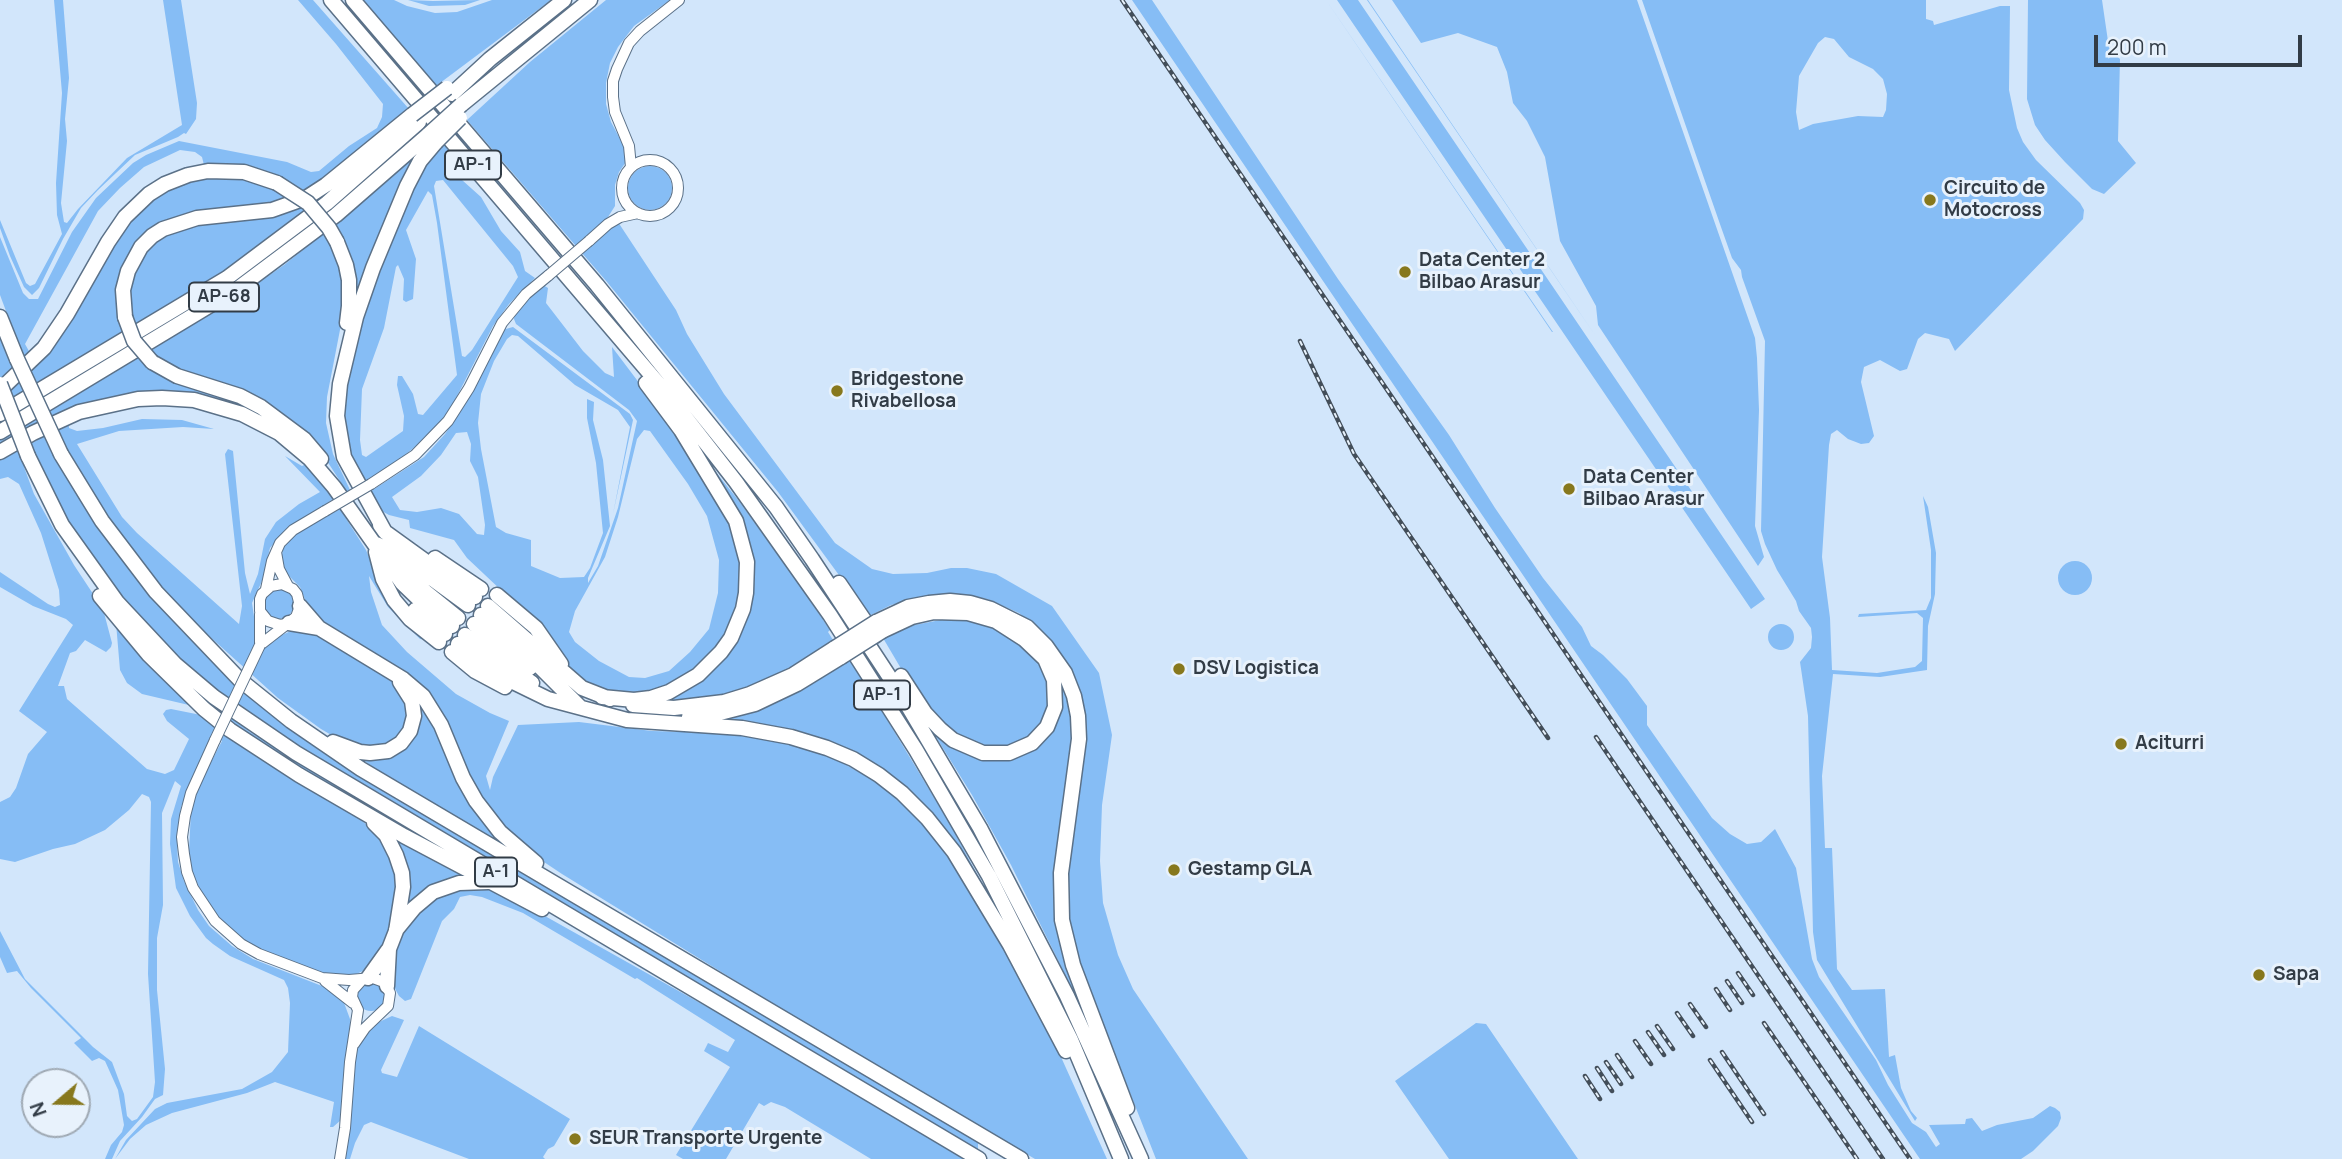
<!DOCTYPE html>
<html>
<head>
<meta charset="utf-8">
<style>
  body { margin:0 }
  #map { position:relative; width:2342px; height:1159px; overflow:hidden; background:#d2e6fb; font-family:Manrope,sans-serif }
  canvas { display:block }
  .north { position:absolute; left:21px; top:1068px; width:70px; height:70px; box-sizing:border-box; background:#e8f2fc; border:2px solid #9fa9b3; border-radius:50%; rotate:250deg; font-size:19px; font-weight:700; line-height:28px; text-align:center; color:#323c46 }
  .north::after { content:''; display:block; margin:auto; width:24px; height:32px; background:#87781d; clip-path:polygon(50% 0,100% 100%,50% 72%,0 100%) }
  .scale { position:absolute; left:2094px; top:35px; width:208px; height:32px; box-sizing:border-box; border:4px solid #323c46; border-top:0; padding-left:9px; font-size:21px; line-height:24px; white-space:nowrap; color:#323c46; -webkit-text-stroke:5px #e8f2fc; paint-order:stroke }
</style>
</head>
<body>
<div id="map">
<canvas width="2342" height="1159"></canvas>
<div class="north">N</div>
<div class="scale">200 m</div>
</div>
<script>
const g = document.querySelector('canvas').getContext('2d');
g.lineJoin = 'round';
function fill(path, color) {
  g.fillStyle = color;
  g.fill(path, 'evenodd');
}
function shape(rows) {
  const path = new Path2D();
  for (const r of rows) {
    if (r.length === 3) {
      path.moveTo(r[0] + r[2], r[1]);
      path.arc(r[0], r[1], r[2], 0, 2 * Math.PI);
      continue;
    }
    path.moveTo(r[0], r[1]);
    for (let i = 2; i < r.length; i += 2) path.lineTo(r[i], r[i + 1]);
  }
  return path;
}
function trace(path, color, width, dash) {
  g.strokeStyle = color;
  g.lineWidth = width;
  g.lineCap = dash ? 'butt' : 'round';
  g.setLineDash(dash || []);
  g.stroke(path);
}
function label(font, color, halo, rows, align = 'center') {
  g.font = font + ' Manrope,sans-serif';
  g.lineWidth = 6;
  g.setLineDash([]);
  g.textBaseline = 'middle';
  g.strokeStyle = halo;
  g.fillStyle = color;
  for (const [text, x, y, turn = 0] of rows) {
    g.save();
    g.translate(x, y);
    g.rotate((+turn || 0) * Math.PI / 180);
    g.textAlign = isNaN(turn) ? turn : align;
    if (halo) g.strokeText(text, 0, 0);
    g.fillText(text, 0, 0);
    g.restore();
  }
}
const green = shape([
  [54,0,63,0,69,78,65,119,67,141,61,203,64,222,67,223,78,209,127,158,182,125,163,0,181,0,197,103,196,119,186,134,184,133,178,137,135,155,98,190,81,208,63,239,39,288,32,295,24,287,10,256,0,228,0,220,26,283,30,286,35,284,62,234,57,215,56,183,62,93],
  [298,0,313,0,409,109,309,190,265,207,185,215,171,219,154,229,129,257,121,277,118,307,120,319,128,316,126,303,132,271,153,242,166,232,176,226,199,221,260,216,297,206,319,193,363,159,364,161,276,234,226,270,0,405,0,397,31,368,53,344,75,310,121,229,150,199,181,182,205,176,225,175,244,176,263,182,279,191,289,182,269,172,244,166,204,165,202,157,195,152,180,150,144,167,120,188,98,211,25,344,30,353,0,382,0,330,7,348,18,343,0,295,0,237,23,293,29,299,38,299,72,232,96,198,133,163,146,155,179,141,287,162,311,172,319,171,349,146,377,128,382,117,383,104,336,44],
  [363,0,394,0,407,6,435,13,457,12,492,0,551,0,436,86],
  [408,0,433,1,480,0,465,5,429,6],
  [606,0,670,0,634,26,618,47,610,63,606,83,606,104,611,122,627,152,628,159,619,172,615,185,615,206,608,217,583,239,588,247,618,222,676,310,687,334,724,394,835,543,872,569,893,574,927,573,951,568,967,568,996,574,1052,606,1099,673,1112,735,1102,805,1100,861,1103,903,1118,955,1133,989,1248,1159,1156,1159,1077,958,1069,921,1066,885,1069,841,1083,767,1085,732,1083,709,1077,683,1063,657,1043,632,1019,613,987,599,952,595,928,596,891,605,869,616,778,492,607,282,467,120,530,62],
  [1132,0,1152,0,1338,279,1449,435,1495,508,1543,578,1582,627,1591,646,1603,655,1627,679,1647,706,1647,725,1712,818,1730,834,1747,844,1761,842,1775,829,1796,868,1812,959,1819,977,1876,1060,1888,1085,1912,1123,1926,1132,1936,1147,1940,1144,1929,1125,1965,1124,1966,1119,1972,1118,1982,1131,1997,1125,2033,1118,2050,1106,2055,1108,2060,1112,2061,1118,2058,1126,2033,1151,2021,1159,1920,1159],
  [1326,0,1553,332,1552,332],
  [1337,0,1358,0,1765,599,1751,609],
  [1367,0,1368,0,1597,338],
  [1392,0,1637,0,1755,338,1757,358,1759,410,1755,526,1764,557,1758,566,1598,325,1596,306,1560,241,1545,157,1527,121,1513,103,1507,72,1497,47,1458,33,1421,43],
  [1642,0,1926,0,1926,19,1933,21,1934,25,2000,6,2010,6,2009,90,2017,128,2023,142,2036,160,2080,203,2084,210,2083,219,1955,351,1949,339,1925,333,1918,339,1907,369,1900,371,1880,360,1864,367,1861,382,1874,436,1869,443,1861,444,1848,439,1837,430,1831,434,1829,445,1822,557,1830,618,1832,670,1877,673,1915,667,1922,661,1923,618,1917,613,1858,617,1859,614,1926,610,1931,598,1931,550,1923,496,1928,507,1936,553,1935,594,1928,626,1927,670,1880,677,1833,674,1822,776,1825,848,1832,848,1837,969,1852,990,1885,989,1889,1057,1895,1055,1901,1088,1911,1111,1917,1118,1915,1121,1817,960,1813,932,1808,716,1800,662,1811,648,1812,637,1811,628,1799,611,1796,601,1777,570,1765,544,1761,531,1765,341,1742,277,1741,270,1732,258,1721,227],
  [1825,37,1834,39,1849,57,1873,69,1883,79,1887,94,1886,110,1883,117,1858,116,1813,124,1799,130,1796,112,1799,76,1818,43],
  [2028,0,2102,0,2109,48,2120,59,2118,141,2136,163,2104,194,2092,189,2065,162,2045,140,2035,125,2027,99],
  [420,126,425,131,372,178,267,263,0,426,0,419,301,230,376,169],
  [443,143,453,155,462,180,481,197,501,231,520,252,525,271,535,278,509,304,493,326,454,402,435,430,399,460,363,483,347,450,340,407,365,305,417,178],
  [443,180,513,266,518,277,472,350,465,357,462,356,434,186,436,181],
  [428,191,432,195,437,223,457,375,423,415,418,414,413,394,402,376,398,376,397,385,404,416,403,431,366,457,362,455,360,440,362,389,384,328,396,267,398,265,404,279,403,300,406,302,413,299,416,259,406,230],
  [423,150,357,298,351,260,335,226],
  [650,188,22],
  [325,232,342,270,345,304,327,397,326,423,333,454,350,490,347,492,327,461,295,426,186,377,146,350,232,301,284,265],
  [543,285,548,288,546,303,583,351,605,373,614,377,612,347,649,396,681,441,730,523,740,546,742,571,737,612,727,634,715,653,682,680,642,695,614,693,588,683,570,669,538,620,502,591,467,558,454,540,410,528,409,520,389,515,380,510,368,493,424,457,445,434,467,401,502,330,513,327,630,414,633,420,613,514,630,427,618,410,575,385,518,336,512,335,507,339,494,361,481,394,478,423,481,449,496,527,506,533,531,540,531,566,560,578,584,577,590,568,603,533,596,463,587,418,587,399,594,402,593,420,603,460,610,526,588,578,588,583,598,566,618,508,637,421,629,410,516,324,514,319,515,311],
  [644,430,650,431,688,484,707,516,719,560,718,593,709,629,690,652,669,671,645,678,629,677,599,661,575,642,569,632,575,611,605,557,618,517,637,439],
  [467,432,471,444,470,461,478,477,485,525,484,535,477,534,459,514,441,508,417,512,400,510,392,497,421,476,441,455,456,433],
  [139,355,249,407,289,433,247,411,123,397,0,447,0,439],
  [142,419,182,420,214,429,183,427,119,431,77,444,122,517,137,533,239,624,242,606,225,454,228,449,233,451,245,573,250,594,258,574,265,539,276,522,299,504,320,492,285,456,302,466,306,464,335,498,285,530,270,548,262,581,252,603,256,630,255,642,265,648,282,635,293,630,314,633,328,640,395,683,407,701,407,724,394,742,373,749,345,743,321,729,278,698,199,627,161,586,117,530,146,590,182,631,261,704,978,1139,978,1149,975,1150,258,724,184,666,111,585,80,542,59,508,35,461,24,467,34,494,74,565,103,609,112,643,111,647,106,652,85,640,76,651,70,653,58,686,64,686,67,699,147,769,165,774,174,770,189,739,167,721,163,714,166,710,171,709,201,715,356,815,385,842,397,877,393,917,384,947,376,960,365,970,352,976,324,974,264,951,231,932,203,897,192,871,189,851,191,811,200,783,222,741,212,733,181,807,177,844,178,862,184,881,198,910,209,926,232,946,253,959,327,988,343,1000,350,1019,350,1032,344,1072,341,1120,333,1127,330,1127,334,1102,275,1082,247,1093,172,1113,146,1125,130,1139,115,1159,126,1140,155,1109,167,1103,242,1089,272,1072,288,1052,290,1003,288,988,284,980,230,956,213,944,206,938,190,916,176,888,170,844,171,819,181,786,175,781,162,813,163,905,157,938,157,990,165,1069,163,1095,155,1099,142,1117,120,1141,112,1159,105,1159,111,1145,122,1132,124,1125,118,1090,105,1061,99,1058,92,1061,74,1043,81,1038,31,988,17,971,7,973,0,957,0,931,25,979,93,1047,112,1062,124,1094,127,1116,132,1121,137,1119,153,1097,155,1082,148,974,151,802,149,797,142,794,129,810,105,830,75,844,53,849,15,862,0,859,0,802,10,797,16,788,28,754,47,732,19,711,73,625,66,619,33,606,0,587,0,572,48,604,55,607,60,605,59,590,41,533,19,484,8,477,0,479,0,460,69,423,69,428,77,431,103,428],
  [703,456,739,501,796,580,830,630,828,632,833,640,803,661,748,688,725,696,687,703,662,700,728,650,750,560],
  [340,509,366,550,383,592,429,640,420,639,388,607,369,576,371,592,382,625,407,652,456,694,490,713,509,721,486,776,490,790,493,777,518,725,579,722,652,731,721,733,763,739,804,748,834,758,871,779,903,802,929,829,986,916,1061,1057,1107,1159,1035,1159,762,997,562,874,526,850,502,827,481,801,430,699,327,628,309,610,300,587,285,572,281,561,283,549,293,534],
  [2075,578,17],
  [279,604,15],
  [951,618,970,620,997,630,1033,653,1042,666,1049,682,1048,712,1031,738,1001,750,969,745,939,721,906,677,883,638,904,627],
  [116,623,193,706,142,694,127,683,120,670],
  [1781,637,13],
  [850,658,950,824,999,915,940,827,868,762,700,720,753,711,785,698,813,683],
  [1049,658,1069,697,1074,725,1074,746,1058,846,1054,879,1089,1023,1011,865,972,795,931,729,964,752,984,759,997,760,1015,757,1053,730],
  [191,688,250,732,467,863,466,866,244,736],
  [414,698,427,706,503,841,501,843,493,838,377,770,359,757,403,745],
  [389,833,473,877,405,913],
  [472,887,491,890,520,902,816,1068,967,1159,871,1159,785,1107,771,1102,764,1106,759,1103,726,1159,683,1159,676,1155,730,1067,704,1051,708,1043,728,1052,735,1040,637,978,635,979,523,913,482,897,470,895,460,897,454,909,442,921,411,999,405,1001,399,996,393,985,395,954,403,930,433,896],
  [371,997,14],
  [392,1016,404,1020,381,1070,382,1073,397,1077,419,1026,570,1119,554,1146,548,1149,543,1157,545,1159,469,1159,371,1122,364,1125,355,1143,350,1159,345,1159,356,1051,366,1033,379,1022],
  [1476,1023,1486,1024,1578,1159,1449,1159,1395,1081]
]);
const minor = shape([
  [650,188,28],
  [631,167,629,146,615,112,613,97,613,81,617,69,629,43,640,31,679,0],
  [589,241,608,224,620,217,638,213],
  [371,484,415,455,448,421,469,388,502,323,526,294,549,275],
  [276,552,279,569,288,586],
  [266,589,272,561,280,543,293,530,325,511],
  [260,614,260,645],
  [260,645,296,617,300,606,297,594,293,589,282,584,271,586,262,594,260,599,260,611,268,621,280,625,286,624],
  [215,740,191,793,185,816,182,837,184,854,187,872,193,888,215,921,241,944,259,954,322,978,349,980,373,978,384,982,390,993,388,1006,365,1028,354,1044],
  [325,981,353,1003],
  [340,1159,345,1128,350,1062,358,1010,352,997,353,990,362,980]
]);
const highway = shape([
  [331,0,669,396,736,482,830,615,916,750,989,876,1071,1040,1121,1159],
  [353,0,597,285,776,507,812,559,902,696,980,828,1067,996,1141,1159],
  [452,94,490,59,564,0],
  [461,105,590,0],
  [337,242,346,265,349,280,349,306,347,323],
  [0,317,17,359],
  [125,317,123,290,128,271,141,247,152,236,163,229,197,218,272,210,306,198,326,185,412,115],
  [152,362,177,376,240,396,261,407,304,439,321,459],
  [0,390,44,348,67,314,108,242,125,217,149,194,165,184,188,175,208,171,244,172,277,183],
  [0,414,227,278,327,203,419,122],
  [0,432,237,289,336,215,429,134],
  [0,452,33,433,79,412,138,399,162,398,194,400,242,414,279,433,310,459,334,487,402,583,428,608,452,626],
  [61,454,102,521,156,592,240,680,291,721,361,769,1021,1159],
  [28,456,62,525,117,602,175,664,214,697,296,753,979,1159],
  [380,525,385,532,475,597],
  [385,532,344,457,337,416,340,384,356,317,373,268,407,186,420,161,436,142],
  [376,544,397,553,468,605],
  [376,552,383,579,394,600,410,619,439,642],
  [435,558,481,589],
  [396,564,427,593,458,618],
  [839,583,875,636],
  [497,595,536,628,561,664],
  [100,596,149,655,204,709,230,730,299,775,404,836,542,909],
  [300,606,319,628,403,679,423,696,441,725,463,778,476,801,500,832,536,863],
  [488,606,582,688,610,699],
  [415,610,445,634],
  [481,615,510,637,580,707],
  [876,622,908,607,929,603,950,601,970,603,991,609,1027,627,1046,646,1065,673,1074,696,1078,716,1079,739,1061,873,1062,920,1073,965,1127,1108],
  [289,623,319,628],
  [474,624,530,668],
  [882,631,912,617,934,612,968,613,996,621,1024,639,1045,659,1054,680,1055,707,1047,727,1032,743,1009,753,983,753,953,740,940,729,925,713,901,676],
  [465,635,532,683],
  [458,644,509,680,548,699,627,720,742,728,791,737,827,748,853,759,879,775,902,793,927,818,954,852,1010,945,1066,1051],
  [452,652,475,671,505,687],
  [602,697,634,700,651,698,669,692,698,675,721,652,731,638,743,609,746,593,747,562,736,521,681,430,646,383],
  [633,705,674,708,724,702,750,694,793,675,835,648],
  [689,717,720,713,755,704,797,684,841,657],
  [333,742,360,752,370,753,388,751,401,743,410,731,414,716,412,701,400,682],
  [374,823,386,835,396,855,402,873,403,887,396,931,389,949,387,986],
  [396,930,414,908,433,892,459,883,488,882],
  [368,978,388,950]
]);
const rail = shape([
  [1122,0,1910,1159],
  [1300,341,1354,454,1548,738],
  [1596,737,1883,1159],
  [1738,973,1753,995],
  [1727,981,1742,1003],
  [1716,989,1730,1010],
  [1690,1004,1706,1027],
  [1677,1013,1693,1036],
  [1764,1023,1857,1159],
  [1657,1026,1673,1049],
  [1648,1032,1664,1055],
  [1635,1041,1651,1064],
  [1722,1052,1764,1114],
  [1617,1055,1632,1077],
  [1710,1060,1752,1122],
  [1606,1062,1621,1084],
  [1597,1068,1612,1091],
  [1585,1076,1600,1099]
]);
const minorBridge = shape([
  [549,275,589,241],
  [325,511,371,484],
  [215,740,260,645]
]);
const highwayBridge = shape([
  [412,115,447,88],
  [429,134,461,105],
  [436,142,460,118],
  [277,183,308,203,329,228,337,242],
  [125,317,134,341,152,362],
  [17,359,61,454],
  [0,384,28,456],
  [835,648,876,622],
  [841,657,882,631]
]);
const markers = [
  [1930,200,7,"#87781d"],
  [1405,272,7,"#87781d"],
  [837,391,7,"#87781d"],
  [1569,489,7,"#87781d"],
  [1179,669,7,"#87781d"],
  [2121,744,7,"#87781d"],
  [1174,870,7,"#87781d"],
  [2259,975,7,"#87781d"],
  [575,1139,7,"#87781d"]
];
const shields = [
  [473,165,56],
  [224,297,70],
  [882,695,56],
  [496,872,42]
];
const shieldNames = [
  ["AP-1",473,165],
  ["AP-68",224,297],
  ["AP-1",882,695],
  ["A-1",496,872]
];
const poiNames = [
  ["Circuito de",1944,189],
  ["Motocross",1944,211],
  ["Data Center 2",1419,261],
  ["Bilbao Arasur",1419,283],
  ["Bridgestone",851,380],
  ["Rivabellosa",851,402],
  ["Data Center",1583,478],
  ["Bilbao Arasur",1583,500],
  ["DSV Logistica",1193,669],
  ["Aciturri",2135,744],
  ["Gestamp GLA",1188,870],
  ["Sapa",2273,975],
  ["SEUR Transporte Urgente",589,1139]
];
fill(green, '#86bdf5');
trace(minor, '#5b7188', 12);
trace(highway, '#5b7188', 17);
trace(minor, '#fff', 10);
trace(highway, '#fff', 14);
trace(rail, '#434e59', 4.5);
trace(rail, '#e8f2fc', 2, [5]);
trace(minorBridge, '#5b7188', 12, []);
trace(highwayBridge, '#5b7188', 17, []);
trace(minorBridge, '#fff', 10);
trace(highwayBridge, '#fff', 14);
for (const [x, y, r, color] of markers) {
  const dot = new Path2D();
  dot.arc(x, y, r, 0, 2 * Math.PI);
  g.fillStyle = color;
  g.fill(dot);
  trace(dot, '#e8f2fc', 2.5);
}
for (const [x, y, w] of shields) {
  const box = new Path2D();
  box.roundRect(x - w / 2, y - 14.5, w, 29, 5);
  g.fillStyle = '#e8f2fc';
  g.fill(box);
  trace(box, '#323c46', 2);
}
label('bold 18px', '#323c46', null, shieldNames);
label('bold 19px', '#323c46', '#e8f2fc', poiNames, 'left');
</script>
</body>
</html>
